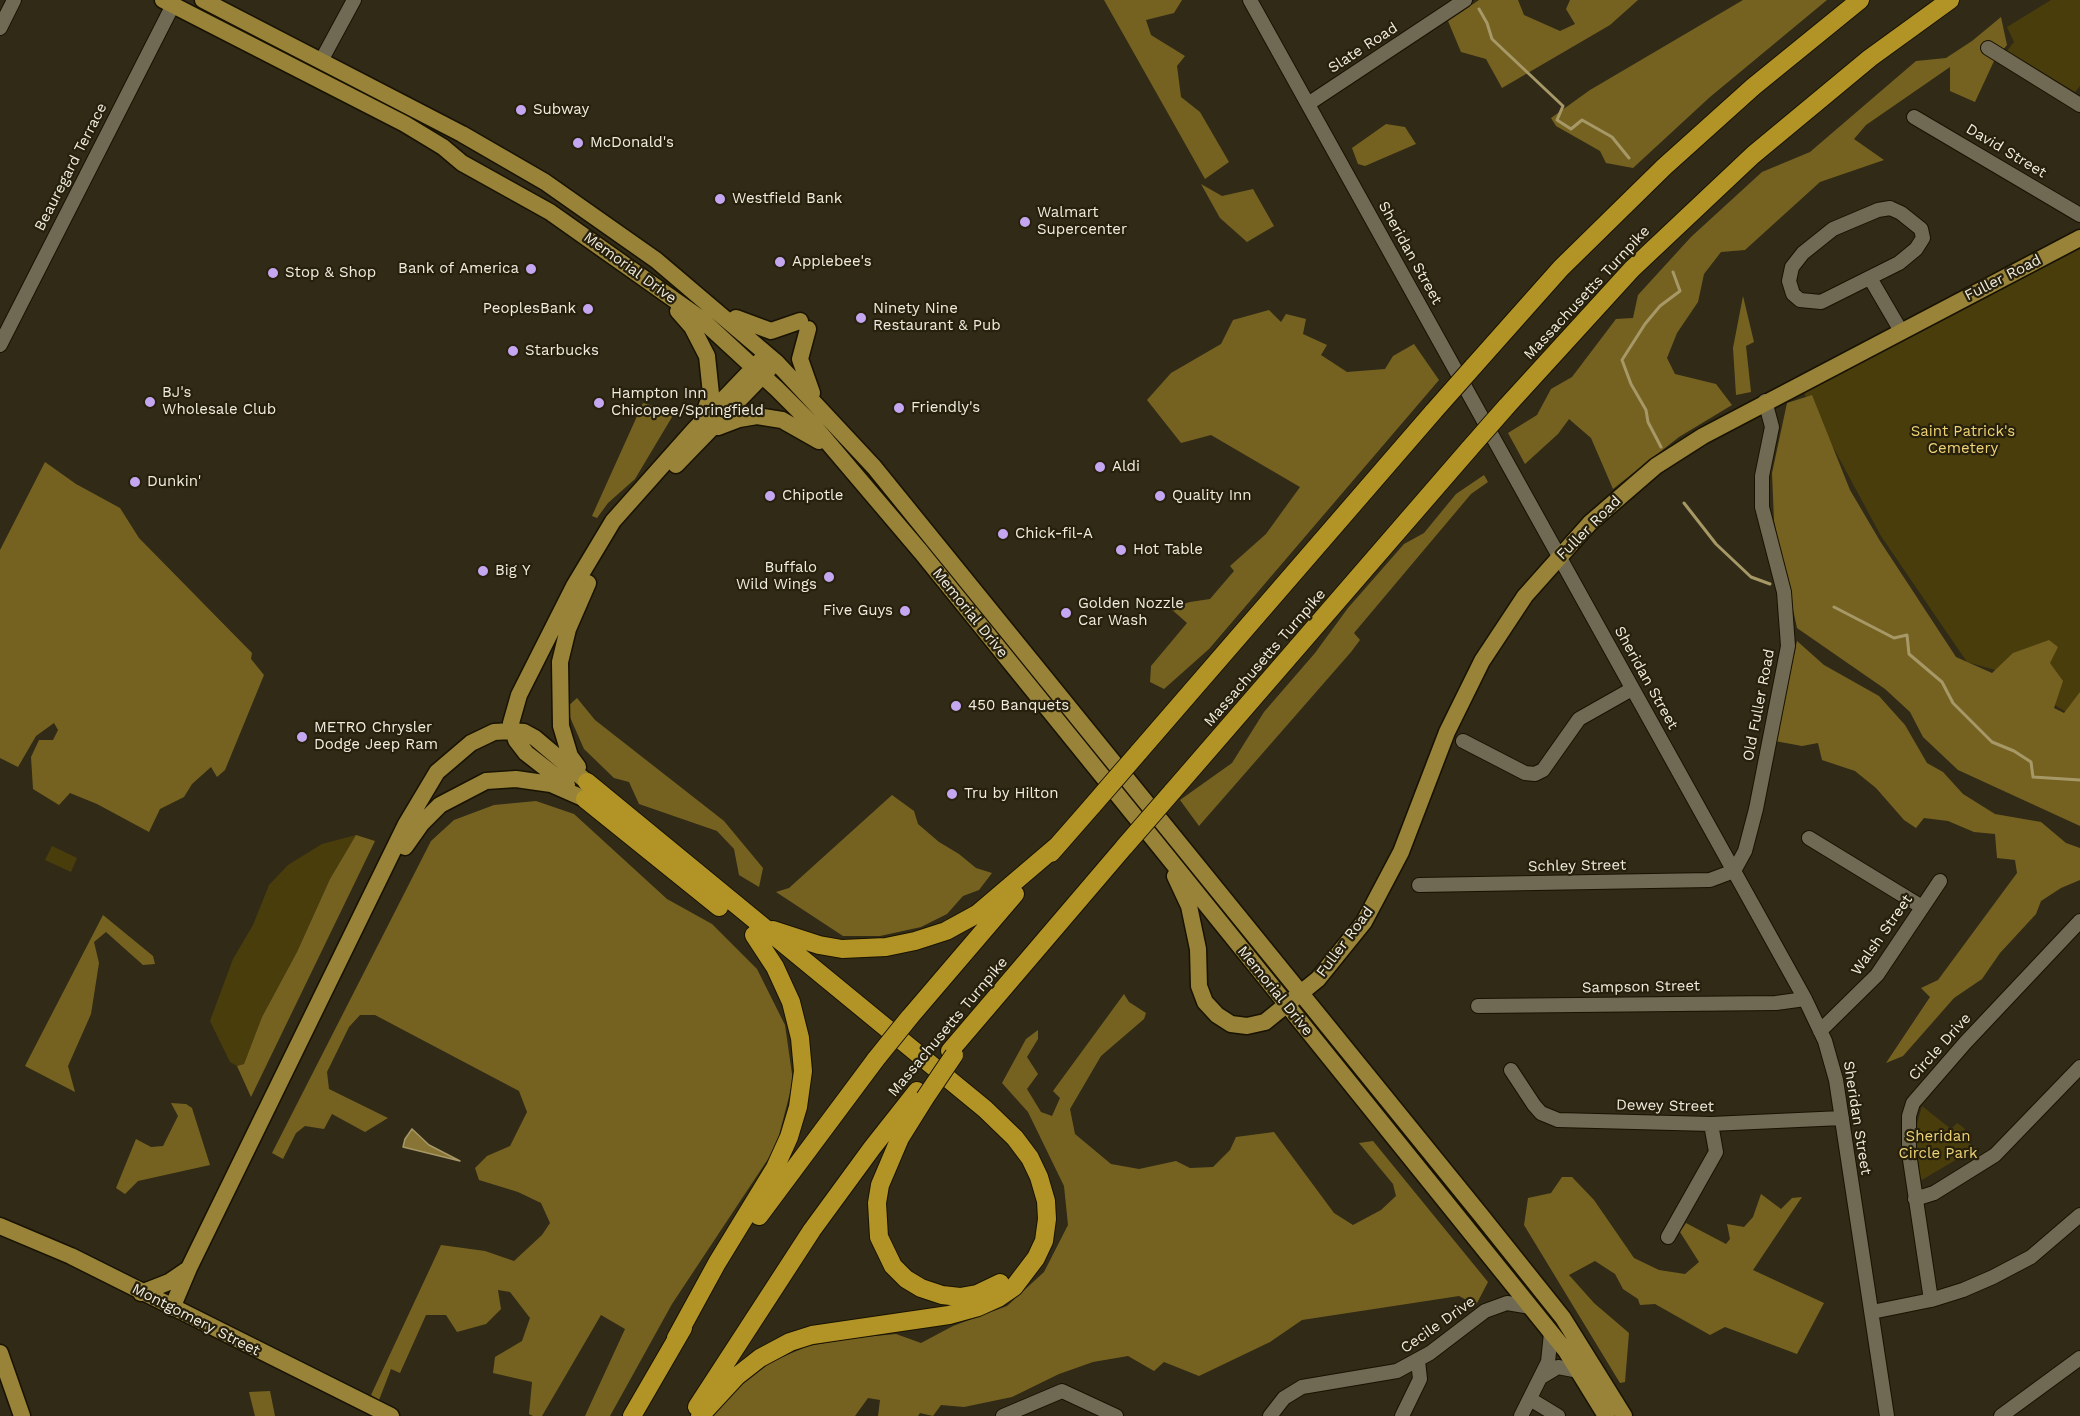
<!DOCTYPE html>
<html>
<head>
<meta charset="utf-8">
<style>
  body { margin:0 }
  canvas { display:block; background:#302a16 }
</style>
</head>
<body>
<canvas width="2080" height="1416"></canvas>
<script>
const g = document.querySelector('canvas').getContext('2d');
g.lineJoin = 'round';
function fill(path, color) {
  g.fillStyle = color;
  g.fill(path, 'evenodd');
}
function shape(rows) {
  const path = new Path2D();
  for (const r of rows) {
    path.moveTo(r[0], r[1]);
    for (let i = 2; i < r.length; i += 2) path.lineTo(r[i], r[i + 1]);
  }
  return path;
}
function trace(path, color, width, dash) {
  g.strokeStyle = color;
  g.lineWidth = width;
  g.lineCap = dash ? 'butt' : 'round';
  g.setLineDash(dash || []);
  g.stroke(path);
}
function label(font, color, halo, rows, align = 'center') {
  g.font = font + ' "Work Sans",sans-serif';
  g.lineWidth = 4.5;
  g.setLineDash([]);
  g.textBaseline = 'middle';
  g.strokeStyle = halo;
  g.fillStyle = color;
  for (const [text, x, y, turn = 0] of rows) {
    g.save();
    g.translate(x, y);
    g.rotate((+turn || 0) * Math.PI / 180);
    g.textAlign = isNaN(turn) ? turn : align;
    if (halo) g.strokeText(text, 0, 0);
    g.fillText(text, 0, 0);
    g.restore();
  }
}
const green = shape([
  [2051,0,2080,0,2080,86,2075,92,2007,51,2014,42,2007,27],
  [2080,249,2080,715,2071,715,1999,671,1967,662,1881,536,1804,393],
  [356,835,330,879,297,952,262,1017,244,1064,237,1066,230,1062,210,1021,233,959,253,925,269,885,288,865,322,844],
  [52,846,77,858,71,872,45,860],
  [1922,1106,1951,1129,1957,1123,1960,1125,1965,1129,1960,1136,1976,1148,1920,1181,1915,1131]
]);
const forest = shape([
  [1104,0,1182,0,1174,13,1146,20,1151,35,1185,56,1177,66,1181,97,1200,112,1229,162,1205,179],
  [1479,0,1518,0,1524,15,1560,31,1575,24,1566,9,1570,0,1638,0,1610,25,1502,88,1486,59,1461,52,1448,21],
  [1743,0,1827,0,1710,97,1633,168,1606,163,1600,151,1556,126,1551,118,1590,90],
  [2001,17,2007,45,1994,61,1975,102,1950,91,1950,67,1866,125,1854,139,1884,160,1820,182,1745,250,1721,252,1704,274,1698,302,1677,333,1667,358,1675,374,1716,384,1732,405,1679,437,1613,489,1591,438,1569,419,1558,434,1525,464,1508,433,1537,415,1551,389,1572,377,1616,319,1633,318,1638,295,1691,237,1762,172,1810,152,1916,61,1946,58,1972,41],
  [1386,124,1405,127,1416,144,1365,166,1358,164,1352,148],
  [1201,184,1222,196,1253,189,1274,226,1247,242,1220,218],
  [1743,296,1754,342,1746,346,1751,392,1736,395,1733,348],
  [1269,310,1281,322,1286,314,1306,319,1303,334,1327,345,1321,355,1347,372,1385,369,1393,356,1414,344,1439,380,1209,649,1164,689,1150,682,1151,666,1187,623,1170,608,1190,602,1210,599,1234,571,1230,566,1266,534,1300,487,1211,435,1181,443,1147,400,1171,373,1221,344,1233,320],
  [1812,395,1850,490,1880,541,1956,657,1992,673,2013,653,2049,640,2058,647,2050,663,2063,681,2054,708,2064,713,2080,692,2080,826,1958,770,1923,737,1910,712,1885,689,1797,628,1774,521,1772,473,1787,403],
  [643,403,675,412,635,479,608,503,597,518,592,516],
  [45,462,76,484,120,508,139,538,252,653,251,659,264,675,225,770,217,777,211,767,192,784,184,797,160,809,149,832,97,804,70,793,59,805,33,789,31,757,39,740,53,740,58,730,54,723,36,736,18,767,0,758,0,550],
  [1484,475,1488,482,1471,494,1354,633,1360,640,1351,652,1199,826,1180,800,1232,763,1264,712,1315,653,1348,608,1404,544,1424,533,1456,494],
  [1797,641,1824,665,1879,696,1905,725,1927,763,1943,772,1963,794,1995,814,2041,822,2066,843,2080,848,2080,880,2061,888,2041,901,2036,914,2000,953,1982,979,1954,998,1903,1056,1886,1063,1930,997,1921,988,1938,980,2017,873,2015,860,1997,858,1995,834,1974,832,1948,821,1924,818,1916,828,1904,820,1876,788,1855,771,1822,760,1818,743,1802,746,1775,741],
  [577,698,595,720,724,821,763,868,759,887,739,875,734,849,717,831,639,804,629,782,614,778,584,749,566,708],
  [892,795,914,811,918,824,939,842,959,854,976,868,992,873,979,890,963,896,947,914,921,927,880,936,843,936,776,892,789,888],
  [536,801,574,814,667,899,712,924,757,969,785,1025,793,1081,776,1147,672,1304,610,1416,585,1416,625,1329,601,1315,542,1416,533,1416,529,1414,532,1382,493,1373,495,1357,522,1341,530,1318,510,1292,498,1290,501,1309,486,1324,457,1332,446,1315,426,1315,400,1373,391,1369,379,1400,371,1395,441,1245,485,1251,514,1261,542,1235,550,1223,541,1203,518,1192,479,1180,475,1168,487,1156,510,1146,527,1112,519,1091,375,1015,360,1015,349,1027,327,1072,329,1089,388,1118,365,1132,332,1114,324,1129,305,1126,296,1133,283,1159,272,1153,431,841,454,820,494,805],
  [356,835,375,841,251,1097,237,1066,244,1064,262,1017,297,952,330,879],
  [103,915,153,956,155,964,143,965,106,932,94,942,99,963,91,1014,68,1066,75,1092,25,1066],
  [1124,994,1129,1002,1146,1013,1144,1019,1101,1056,1070,1109,1075,1134,1111,1164,1139,1169,1176,1161,1190,1168,1213,1167,1230,1150,1236,1137,1274,1132,1334,1213,1353,1225,1381,1210,1396,1196,1393,1184,1359,1143,1373,1141,1488,1282,1476,1305,1459,1296,1302,1320,1270,1342,1199,1376,1164,1362,1154,1371,1128,1356,1093,1362,1059,1374,1012,1397,964,1407,941,1405,933,1416,920,1413,918,1416,878,1416,880,1400,868,1398,855,1416,713,1416,737,1385,771,1362,808,1346,854,1338,896,1334,921,1343,953,1326,1007,1306,1044,1272,1068,1225,1064,1186,1028,1112,1002,1083,1026,1039,1038,1030,1038,1039,1027,1057,1038,1074,1027,1089,1041,1112,1052,1116,1060,1098,1053,1091],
  [171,1103,186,1104,192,1108,210,1165,138,1181,125,1194,116,1188,136,1139,151,1147,163,1146,178,1116],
  [1562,1177,1572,1177,1594,1200,1634,1258,1659,1270,1685,1274,1699,1262,1680,1232,1686,1223,1726,1244,1730,1239,1727,1224,1744,1227,1753,1217,1761,1194,1781,1209,1792,1198,1802,1197,1753,1270,1824,1303,1797,1354,1725,1327,1710,1335,1655,1304,1640,1305,1638,1299,1623,1289,1615,1274,1595,1261,1569,1275,1594,1303,1629,1333,1625,1382,1620,1383,1524,1225,1528,1198,1551,1193],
  [270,1391,275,1416,255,1416,249,1392]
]);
const water = shape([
  [412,1129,429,1145,460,1161,403,1147,405,1139,412,1129]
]);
const stream = shape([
  [1479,9,1487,23,1492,39,1563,106,1557,120,1571,129,1582,120,1612,137,1629,158],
  [1661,447,1648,422,1646,410,1631,384,1622,360,1645,324,1660,306,1680,291,1673,272],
  [1684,503,1716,544,1751,577,1770,584],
  [1834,607,1894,638,1907,635,1909,654,1942,682,1953,703,1992,742,2014,751,2031,762,2033,777,2080,780]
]);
const minor = shape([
  [1250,0,1805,999,1825,1041,1836,1080,1887,1416],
  [0,28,14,0],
  [1988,48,2080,105],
  [321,61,354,0],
  [1308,104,1465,0],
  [1914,117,2080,215],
  [1890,208,1901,213,1921,229,1923,238,1916,249,1899,263,1821,302,1800,300,1793,294,1789,281,1792,267,1803,253,1833,229,1878,210,1890,208],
  [1870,278,1901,331],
  [0,345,173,5],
  [1463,741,1525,773,1535,774,1543,770,1579,719,1632,689],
  [1809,838,1922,907],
  [1419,885,1710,880,1734,871,1745,851,1756,809,1788,646,1784,592,1762,507,1762,476,1772,427,1765,401],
  [1478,1006,1776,1003,1805,999],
  [1820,1031,1877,975,1940,881],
  [1511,1070,1534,1105,1541,1113,1558,1120,1711,1124,1842,1118],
  [1915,1199,1934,1193,1995,1155,2080,1067],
  [1668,1237,1716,1152,1711,1124],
  [1931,1300,1909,1153,1909,1116,1913,1103,1965,1043,2080,921],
  [1872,1312,1931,1300,1963,1290,1993,1277,2031,1257,2080,1215],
  [1543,1376,1558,1367,1579,1371],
  [1530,1399,1558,1416],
  [1003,1416,1062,1391,1116,1416],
  [1270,1416,1284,1398,1302,1387,1397,1371,1430,1353,1485,1311,1507,1303,1531,1307],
  [1402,1416,1420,1379,1418,1361],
  [1521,1416,1548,1362,1551,1333],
  [2001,1416,2080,1358]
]);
const major = shape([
  [163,0,405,124,443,147,462,163,550,212,700,318,777,389,814,426,921,552,1163,851,1566,1351,1606,1416],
  [203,0,462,134,545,182,656,260,776,362,874,467,1480,1214,1563,1318,1624,1416],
  [678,311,692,327,707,356,711,394,703,416],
  [736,318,771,331,800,321],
  [808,329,800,359,812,393],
  [718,427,739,419,757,416,782,420,819,441],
  [676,465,769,369],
  [578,767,570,756,561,726,560,662,568,629,588,583],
  [567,785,526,753,516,740,511,723,519,695,574,586,613,521,693,431,762,359],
  [405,847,422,823,440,805,486,781,516,779,551,784,585,799],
  [1175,876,1189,906,1198,949,1199,986,1205,1002,1217,1015,1231,1024,1247,1026,1265,1022,1318,979,1364,922,1401,852,1447,732,1482,661,1525,596,1590,523,1656,466,1703,436,2080,238],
  [0,1226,71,1256,391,1416],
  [141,1293,169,1282,188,1269],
  [172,1308,189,1268,406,824,437,772,471,743,494,732,512,731,524,732,535,738,587,782],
  [0,1353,22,1416]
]);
const highway = shape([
  [1473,367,1561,268,1664,167,1753,87,1860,0],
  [1506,407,1632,269,1753,155,1870,58,1950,0],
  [1138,753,1434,411],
  [587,782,985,1109,1015,1138,1030,1158,1039,1177,1046,1201,1047,1219,1044,1241,1036,1258,1014,1287,998,1298,978,1307,949,1315,812,1335,790,1342,760,1358,737,1376,700,1416],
  [1172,792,1470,448],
  [585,799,719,907],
  [1051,853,1093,805],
  [773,930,819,945,842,949,886,947,915,941,946,931,977,914,1058,845],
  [909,1018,1015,894],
  [950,1051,1125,846],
  [925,1098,900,1138,880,1185,877,1203,879,1237,893,1266,906,1279,921,1288,942,1295,960,1297,977,1294,1000,1283],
  [759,1216,876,1059],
  [676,1338,717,1263,775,1168,789,1137,798,1107,803,1071,800,1038,791,1002,775,967,754,935],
  [697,1407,812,1230,872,1148,917,1091],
  [632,1416,683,1328]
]);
const highwayBridge = shape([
  [1434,411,1473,367],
  [1470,448,1506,407],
  [1093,805,1138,753],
  [1125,846,1172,792],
  [876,1059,909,1018],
  [925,1098,954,1055]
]);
const markers = [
  [521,110,6,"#c5a7f1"],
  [578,143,6,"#c5a7f1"],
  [720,199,6,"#c5a7f1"],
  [1025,222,6,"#c5a7f1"],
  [780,262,6,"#c5a7f1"],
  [531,269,6,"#c5a7f1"],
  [273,273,6,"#c5a7f1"],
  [588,309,6,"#c5a7f1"],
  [861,318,6,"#c5a7f1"],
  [513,351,6,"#c5a7f1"],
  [150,402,6,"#c5a7f1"],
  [599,403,6,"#c5a7f1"],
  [899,408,6,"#c5a7f1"],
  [1100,467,6,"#c5a7f1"],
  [135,482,6,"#c5a7f1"],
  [770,496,6,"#c5a7f1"],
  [1160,496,6,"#c5a7f1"],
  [1003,534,6,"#c5a7f1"],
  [1121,550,6,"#c5a7f1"],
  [483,571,6,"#c5a7f1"],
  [829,577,6,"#c5a7f1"],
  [905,611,6,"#c5a7f1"],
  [1066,613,6,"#c5a7f1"],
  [956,706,6,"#c5a7f1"],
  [302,737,6,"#c5a7f1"],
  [952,794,6,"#c5a7f1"]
];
const streetNames = [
  ["Slate Road",1363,48,-33],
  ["David Street",2006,151,31],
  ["Beauregard Terrace",71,167,-63],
  ["Sheridan Street",1410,253,61],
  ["Memorial Drive",630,268,36],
  ["Fuller Road",2003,278,-27],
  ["Massachusetts Turnpike",1587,293,-47],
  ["Fuller Road",1589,528,-45],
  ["Memorial Drive",970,613,51],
  ["Massachusetts Turnpike",1265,658,-49],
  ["Sheridan Street",1646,678,61],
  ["Old Fuller Road",1759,705,-79],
  ["Schley Street",1577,866,-1],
  ["Walsh Street",1882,935,-55],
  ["Fuller Road",1345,942,-53],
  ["Sampson Street",1641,987,-1],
  ["Memorial Drive",1275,991,51],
  ["Massachusetts Turnpike",948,1027,-50],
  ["Circle Drive",1940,1047,-48],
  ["Dewey Street",1665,1106,1],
  ["Sheridan Street",1857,1118,81],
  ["Montgomery Street",196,1320,27],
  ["Cecile Drive",1438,1325,-35]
];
const poiNames = [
  ["Subway",533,110],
  ["McDonald's",590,143],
  ["Westfield Bank",732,199],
  ["Walmart",1037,213],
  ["Supercenter",1037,230],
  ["Applebee's",792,262],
  ["Bank of America",519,269,"right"],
  ["Stop & Shop",285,273],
  ["PeoplesBank",576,309,"right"],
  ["Ninety Nine",873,309],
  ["Restaurant & Pub",873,326],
  ["Starbucks",525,351],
  ["BJ's",162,393],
  ["Wholesale Club",162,410],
  ["Hampton Inn",611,394],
  ["Chicopee/Springfield",611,411],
  ["Friendly's",911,408],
  ["Aldi",1112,467],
  ["Dunkin'",147,482],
  ["Chipotle",782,496],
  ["Quality Inn",1172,496],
  ["Chick-fil-A",1015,534],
  ["Hot Table",1133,550],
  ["Buffalo",817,568,"right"],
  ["Wild Wings",817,585,"right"],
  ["Big Y",495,571],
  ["Golden Nozzle",1078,604],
  ["Car Wash",1078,621],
  ["Five Guys",893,611,"right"],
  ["450 Banquets",968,706],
  ["METRO Chrysler",314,728],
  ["Dodge Jeep Ram",314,745],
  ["Tru by Hilton",964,794]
];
const parkNames = [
  ["Saint Patrick's",1963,432],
  ["Cemetery",1963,449],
  ["Sheridan",1938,1137],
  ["Circle Park",1938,1154]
];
fill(green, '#4a3d0c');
fill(forest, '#756220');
fill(water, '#887434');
trace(water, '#a79867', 1.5);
trace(stream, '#a79867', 3);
trace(minor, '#181201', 16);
trace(major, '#181201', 19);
trace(highway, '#181201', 20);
trace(minor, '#706953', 14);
trace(major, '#988338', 16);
trace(highway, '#b29426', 18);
trace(highwayBridge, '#181201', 20, []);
trace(highwayBridge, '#b29426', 18);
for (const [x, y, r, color] of markers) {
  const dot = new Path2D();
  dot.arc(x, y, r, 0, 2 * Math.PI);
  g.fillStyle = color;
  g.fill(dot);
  trace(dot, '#26200c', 2);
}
label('15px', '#f0ecdf', '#26200c', streetNames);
label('15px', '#f0ecdf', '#26200c', poiNames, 'left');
label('15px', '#efd376', '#26200c', parkNames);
</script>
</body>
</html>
